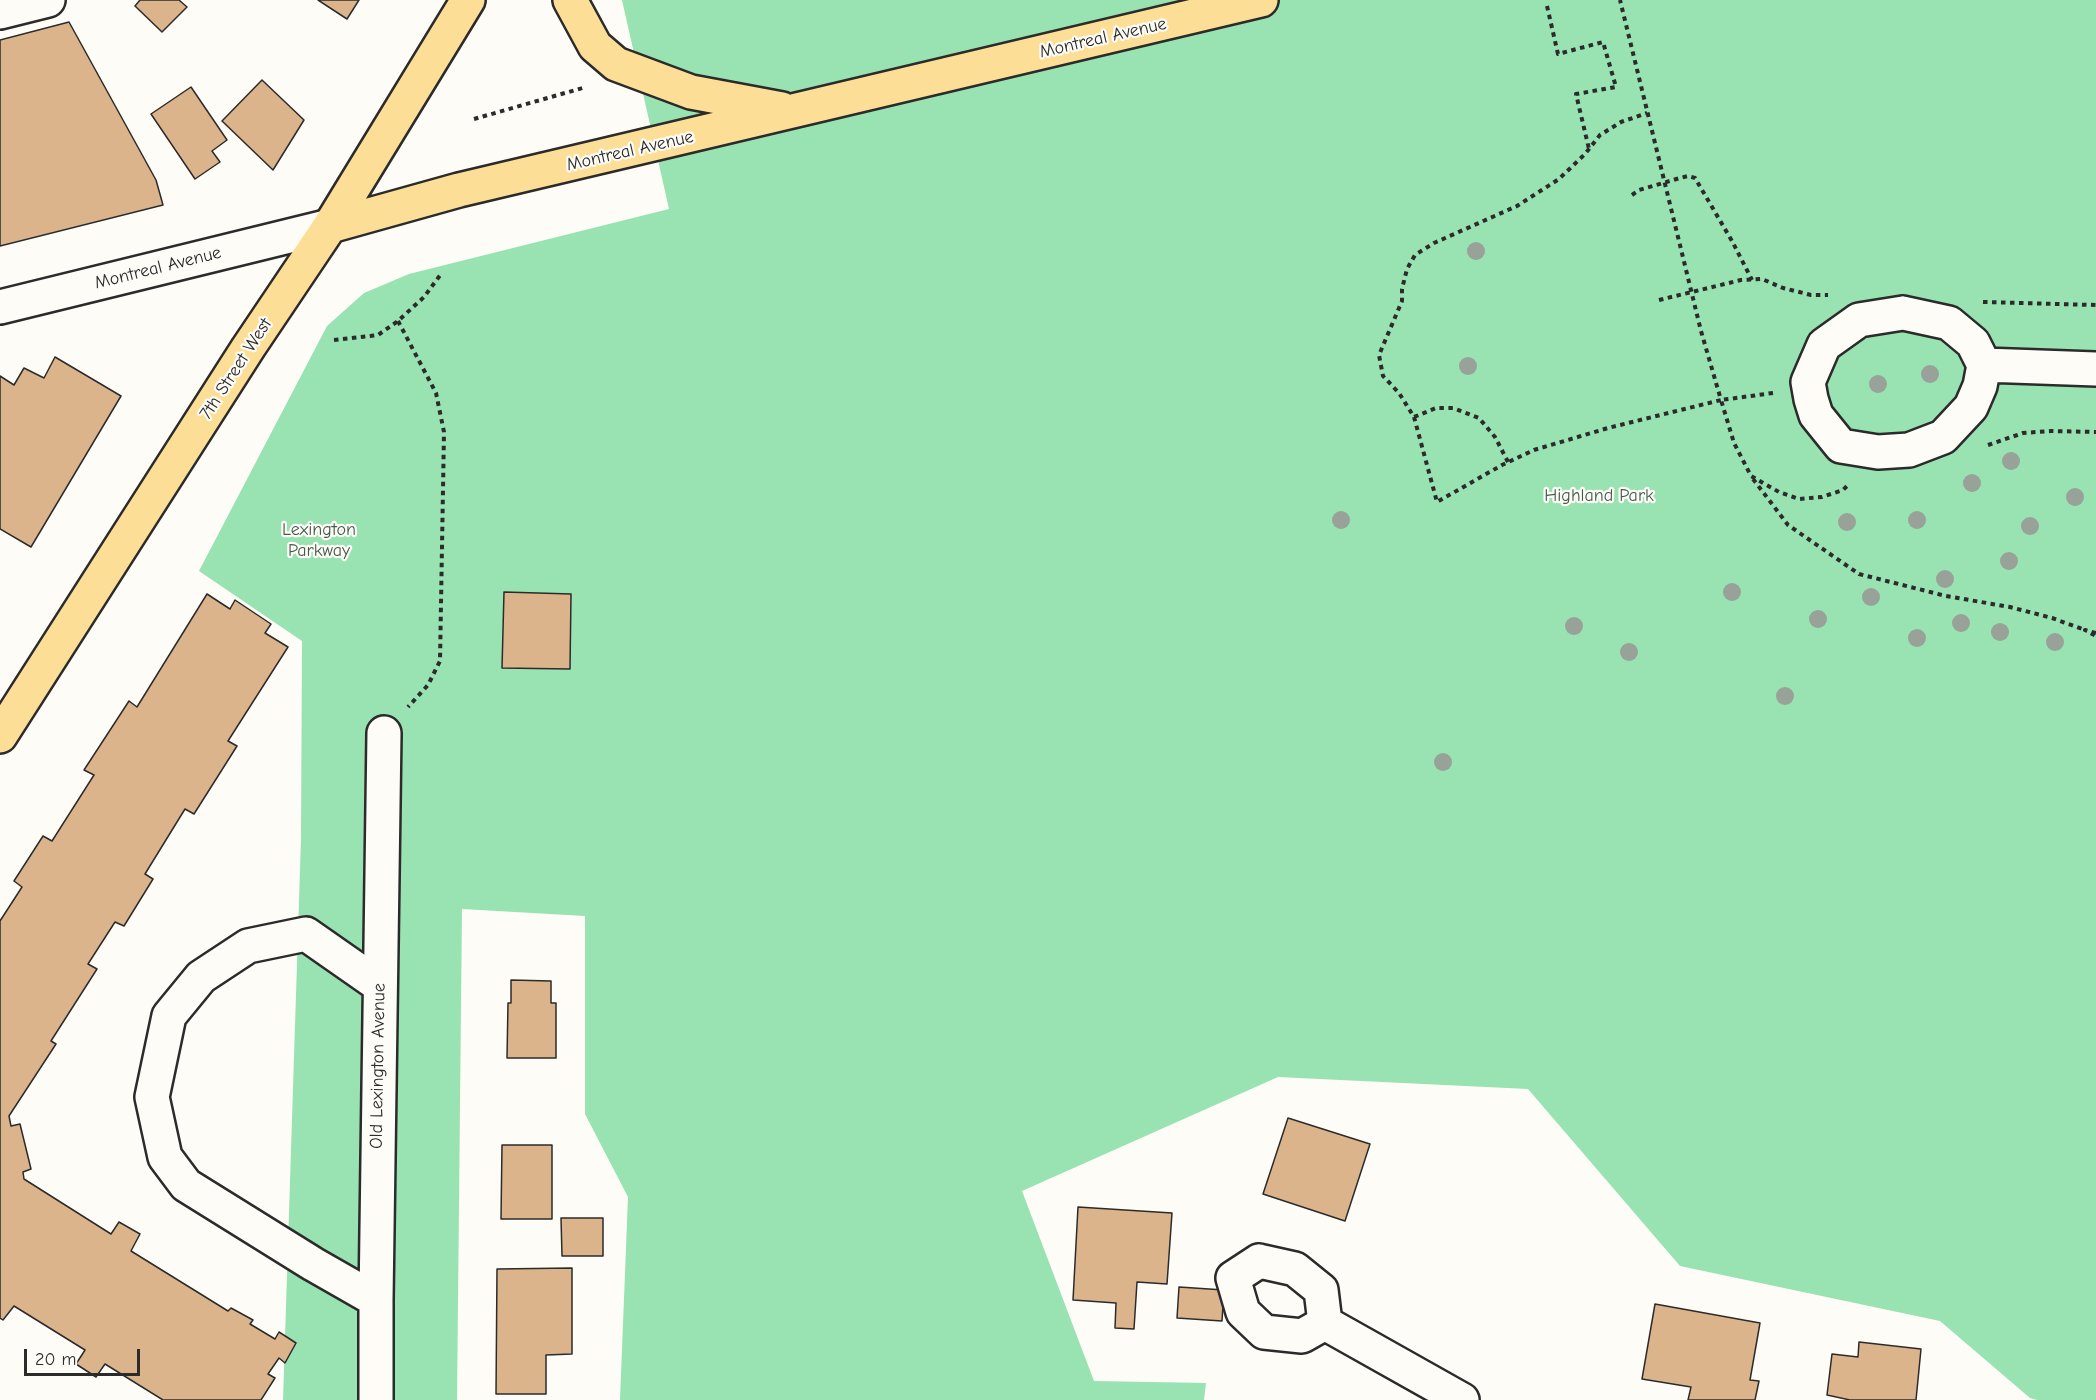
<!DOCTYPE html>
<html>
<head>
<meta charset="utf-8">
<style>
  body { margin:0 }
  #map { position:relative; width:2096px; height:1400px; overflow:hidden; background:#fdfcf7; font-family:"Comic Neue",sans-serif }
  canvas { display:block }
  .scale { position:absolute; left:24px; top:1349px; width:116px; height:27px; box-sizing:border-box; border:3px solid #2b2b2b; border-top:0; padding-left:8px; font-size:18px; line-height:21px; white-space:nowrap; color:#2b2b2b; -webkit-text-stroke:4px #fdfcf7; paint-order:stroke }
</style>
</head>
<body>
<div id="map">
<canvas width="2096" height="1400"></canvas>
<div class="scale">20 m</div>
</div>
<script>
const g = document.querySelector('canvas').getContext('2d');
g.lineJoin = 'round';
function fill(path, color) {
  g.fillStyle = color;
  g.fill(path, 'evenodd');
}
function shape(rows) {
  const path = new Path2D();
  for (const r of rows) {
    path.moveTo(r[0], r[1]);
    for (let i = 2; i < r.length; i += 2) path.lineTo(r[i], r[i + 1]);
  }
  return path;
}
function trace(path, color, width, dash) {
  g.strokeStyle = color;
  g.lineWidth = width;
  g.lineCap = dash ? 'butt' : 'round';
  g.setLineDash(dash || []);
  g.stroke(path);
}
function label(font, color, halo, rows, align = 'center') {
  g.font = font + ' "Comic Neue",sans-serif';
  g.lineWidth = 4.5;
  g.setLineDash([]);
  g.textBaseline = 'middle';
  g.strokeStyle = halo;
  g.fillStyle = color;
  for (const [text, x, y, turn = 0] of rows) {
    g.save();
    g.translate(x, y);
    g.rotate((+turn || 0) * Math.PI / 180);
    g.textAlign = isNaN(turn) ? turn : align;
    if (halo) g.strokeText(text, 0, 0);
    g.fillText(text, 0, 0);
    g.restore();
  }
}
const green = shape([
  [622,0,2096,0,2096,1400,2037,1400,2030,1398,1940,1321,1680,1266,1528,1089,1278,1077,1022,1191,1094,1381,1206,1383,1204,1400,620,1400,628,1197,585,1114,585,916,462,909,457,1400,283,1400,301,839,302,641,199,571,327,326,364,293,409,274,669,209]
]);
const building = shape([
  [140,0,179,0,187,7,162,32,135,6,140,0],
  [318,0,359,0,347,19,318,0],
  [69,22,156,180,163,205,0,246,0,40,69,22],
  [262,80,304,120,273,170,222,121,262,80],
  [191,87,227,140,212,151,220,162,195,179,151,114,191,87],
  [55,357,121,396,31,547,0,529,0,376,14,385,24,368,44,378,55,357],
  [504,592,571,594,570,669,502,668,504,592],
  [207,594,230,609,235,600,271,624,265,633,288,647,228,741,237,746,194,814,185,809,145,874,153,879,124,926,115,922,88,964,97,969,51,1041,56,1044,9,1116,11,1126,20,1124,31,1169,23,1172,24,1179,111,1234,119,1222,140,1234,131,1251,228,1311,231,1308,253,1320,250,1324,275,1339,279,1332,296,1343,285,1363,279,1358,268,1374,275,1378,261,1400,163,1400,105,1364,96,1377,76,1364,85,1350,14,1306,3,1320,0,1318,0,921,22,887,14,881,43,836,52,841,94,775,84,770,129,701,137,707,207,594],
  [511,980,551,981,551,1003,556,1003,556,1058,507,1058,508,1003,511,1003,511,980],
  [1288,1118,1370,1144,1345,1221,1263,1194,1288,1118],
  [502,1145,552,1145,552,1219,501,1219,502,1145],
  [1078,1207,1172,1213,1167,1284,1137,1282,1134,1329,1115,1328,1116,1303,1073,1300,1078,1207],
  [561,1218,603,1218,603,1256,562,1256,561,1218],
  [572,1268,572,1354,546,1355,546,1394,496,1394,497,1269,572,1268],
  [1179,1287,1224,1290,1222,1321,1177,1318,1179,1287],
  [1655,1304,1760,1323,1750,1380,1759,1381,1755,1400,1688,1400,1691,1387,1642,1379,1655,1304],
  [1859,1342,1921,1349,1916,1400,1850,1400,1827,1395,1832,1354,1858,1357,1859,1342]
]);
const path = shape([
  [1547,6,1558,54,1603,42,1616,87,1576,94,1589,149],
  [474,119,586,87],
  [1632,195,1639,190,1680,178,1688,176,1695,178,1732,241,1752,280],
  [1659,300,1741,280,1762,279,1783,288,1811,295,1828,295],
  [1983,302,2096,305],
  [398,321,436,393,444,432,440,661,428,685,408,707],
  [334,340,378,335,398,321,424,297,441,274],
  [1773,393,1721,400,1734,443,1751,476,1779,492,1799,499,1822,497,1843,490,1849,484],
  [1414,417,1437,502,1502,465,1534,450,1608,428,1721,400,1701,331,1620,0],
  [1988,445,2023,433,2051,431,2096,432],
  [1508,462,1495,437,1479,418,1453,408,1436,408,1414,417,1399,393,1383,376,1379,355,1402,301,1402,289,1407,269,1415,255,1434,243,1517,206,1559,179,1585,154,1600,135,1621,122,1647,113],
  [1753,479,1788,525,1859,574,1946,596,2010,607,2052,618,2085,630],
  [2096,633,2085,630,2096,636]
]);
const minor = shape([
  [0,12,48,0],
  [0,307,330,226],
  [1903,313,1949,323,1973,343,1984,365,1980,386,1971,407,1943,437,1909,450,1878,452,1841,446,1816,415,1811,399,1808,382,1824,345,1859,320,1903,313],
  [1984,365,2096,369],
  [1259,1261,1295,1269,1321,1290,1325,1323,1302,1336,1264,1332,1243,1312,1233,1278,1259,1261],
  [376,1300,313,1264,186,1185,165,1157,152,1097,169,1016,201,977,248,946,306,934,379,985],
  [1325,1323,1462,1400],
  [376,1400,376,1300,384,733]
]);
const major = shape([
  [570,0,595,46,616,64,691,92,782,109],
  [330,226,459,190,1261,0],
  [0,736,248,348,330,226,468,0]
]);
const trees = [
  [1476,251],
  [1468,366],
  [1930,374],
  [1878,384],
  [2011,461],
  [1972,483],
  [2075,497],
  [1341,520],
  [1917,520],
  [1847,522],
  [2030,526],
  [2009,561],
  [1945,579],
  [1732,592],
  [1871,597],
  [1818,619],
  [1961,623],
  [1574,626],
  [2000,632],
  [1917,638],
  [2055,642],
  [1629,652],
  [1785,696],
  [1443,762]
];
const streetNames = [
  ["Montreal Avenue",1103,38,-13],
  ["Montreal Avenue",630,151,-13],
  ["Montreal Avenue",158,268,-14],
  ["7th Street West",236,369,-57],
  ["Old Lexington Avenue",378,1066,-89]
];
const parkNames = [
  ["Highland Park",1599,496],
  ["Lexington",319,530],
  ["Parkway",319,551]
];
fill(green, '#99e2b1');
fill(building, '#dcb48c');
trace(building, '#2b2b2b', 1.5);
trace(minor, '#2b2b2b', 38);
trace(major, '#2b2b2b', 38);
trace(path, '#2b2b2b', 4, [4.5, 4.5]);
trace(minor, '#fdfcf7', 33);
trace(major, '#fdde96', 33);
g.fillStyle = '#98a299';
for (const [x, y] of trees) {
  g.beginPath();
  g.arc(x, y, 9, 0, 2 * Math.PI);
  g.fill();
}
label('18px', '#2b2b2b', '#fdfcf7', streetNames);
label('18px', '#46594c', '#fdfcf7', parkNames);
</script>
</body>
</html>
